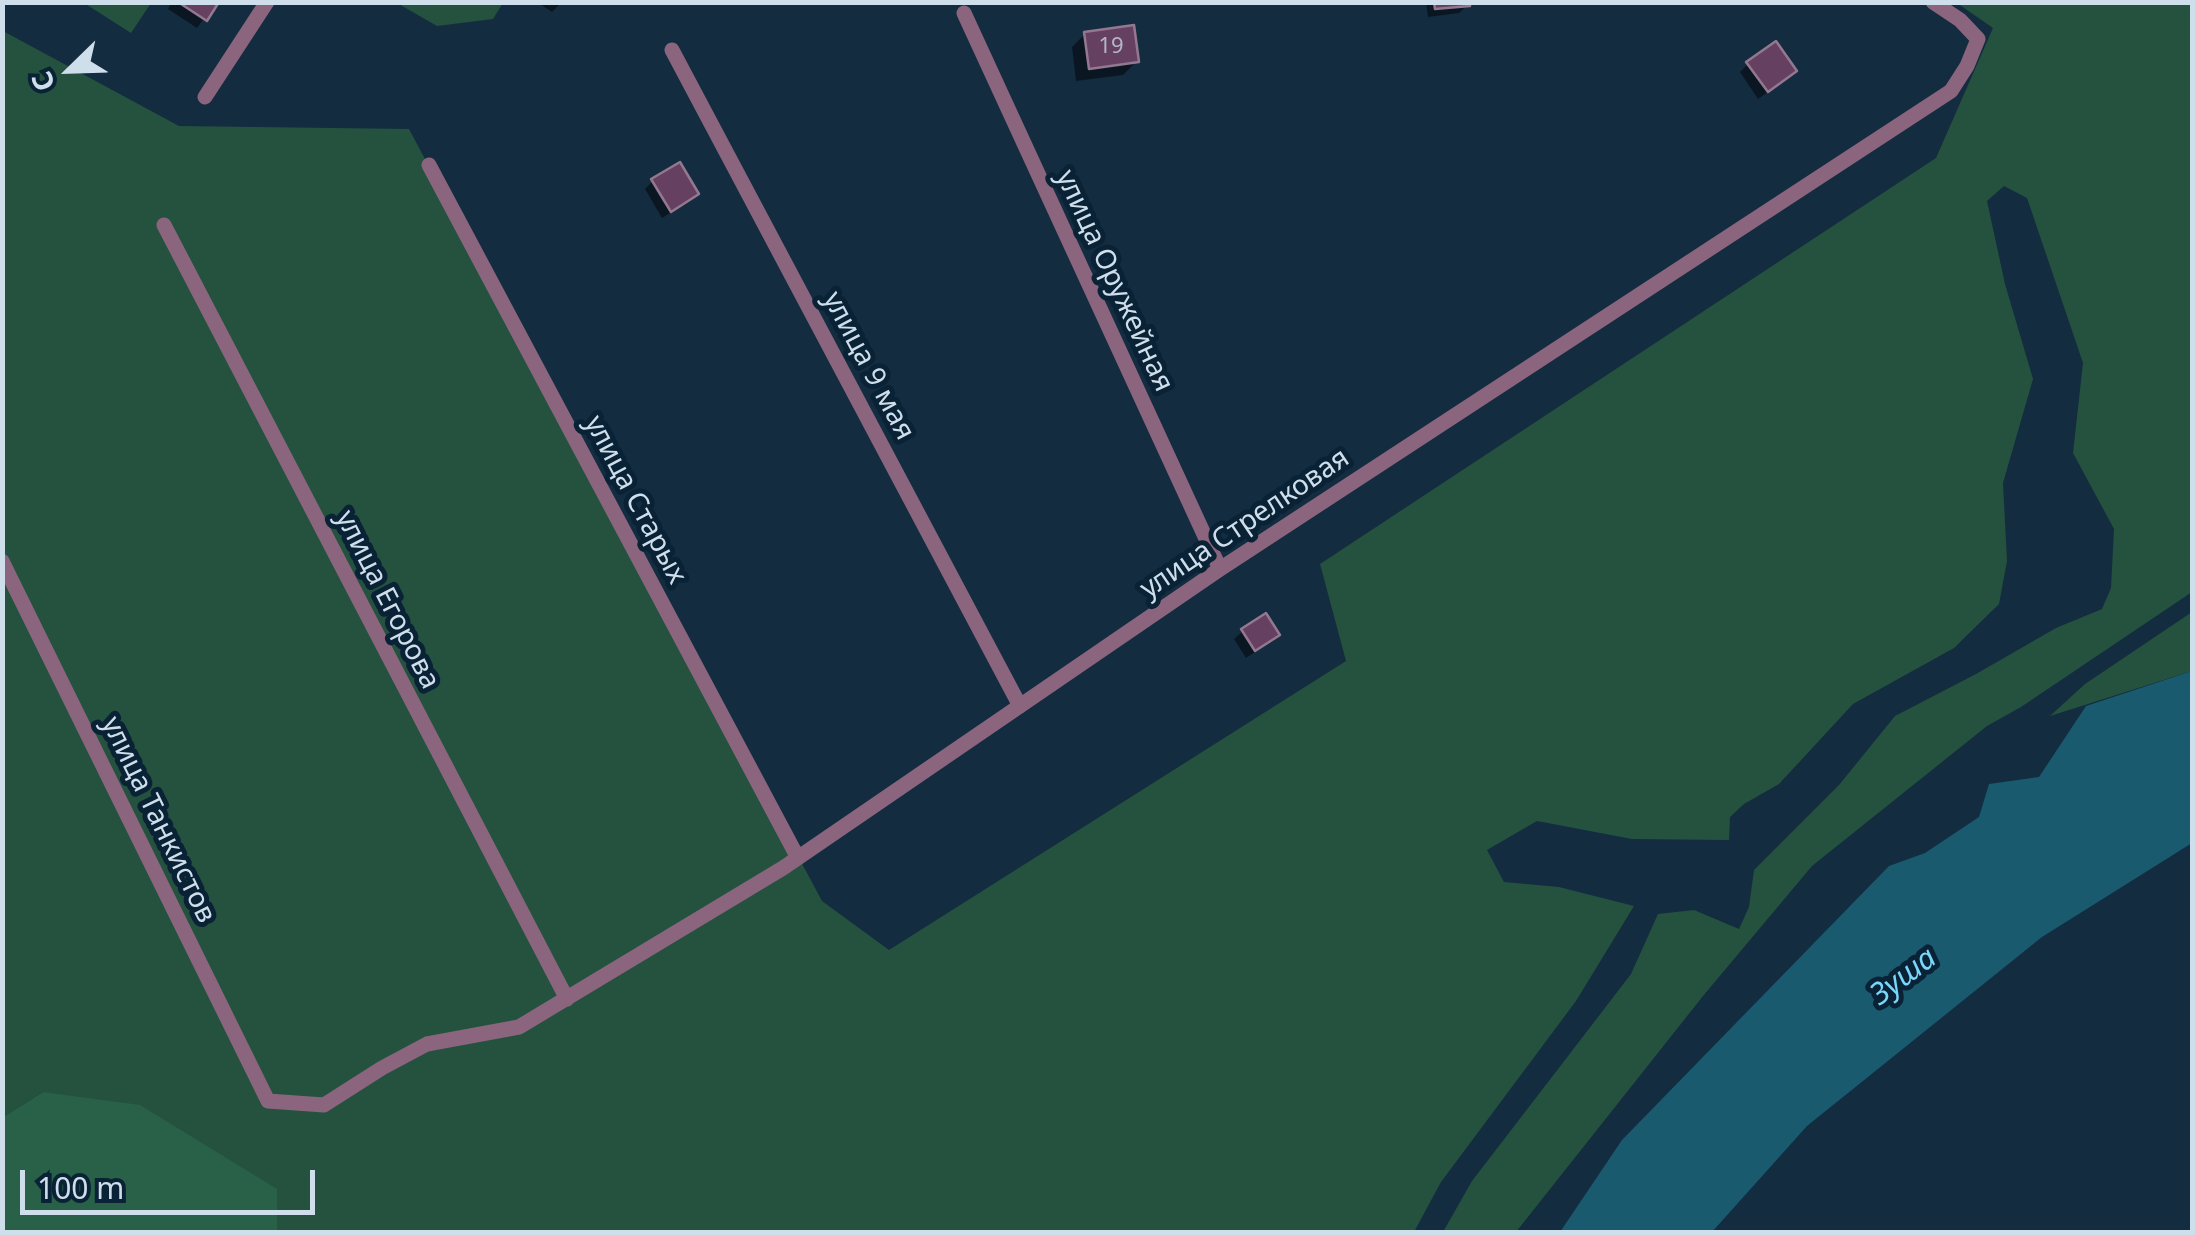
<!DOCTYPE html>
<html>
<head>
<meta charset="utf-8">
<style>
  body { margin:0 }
  #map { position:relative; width:2195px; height:1235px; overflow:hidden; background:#132c40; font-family:"Noto Sans",sans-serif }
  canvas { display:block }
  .frame { position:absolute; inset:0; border:5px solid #cfdeeb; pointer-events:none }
  .north { position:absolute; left:20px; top:20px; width:100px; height:100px; -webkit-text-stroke:8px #092235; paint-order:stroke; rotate:247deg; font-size:28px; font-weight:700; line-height:40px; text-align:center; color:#cfdeeb }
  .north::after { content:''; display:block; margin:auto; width:35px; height:45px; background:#cfdeeb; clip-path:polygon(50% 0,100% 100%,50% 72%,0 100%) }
  .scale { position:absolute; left:20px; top:1170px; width:295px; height:45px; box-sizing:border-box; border:5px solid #cfdeeb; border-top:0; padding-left:12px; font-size:30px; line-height:35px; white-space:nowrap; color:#cfdeeb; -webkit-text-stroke:8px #092235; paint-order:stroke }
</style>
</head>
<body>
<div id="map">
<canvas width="2195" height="1235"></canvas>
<div class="frame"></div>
<div class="north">С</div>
<div class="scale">100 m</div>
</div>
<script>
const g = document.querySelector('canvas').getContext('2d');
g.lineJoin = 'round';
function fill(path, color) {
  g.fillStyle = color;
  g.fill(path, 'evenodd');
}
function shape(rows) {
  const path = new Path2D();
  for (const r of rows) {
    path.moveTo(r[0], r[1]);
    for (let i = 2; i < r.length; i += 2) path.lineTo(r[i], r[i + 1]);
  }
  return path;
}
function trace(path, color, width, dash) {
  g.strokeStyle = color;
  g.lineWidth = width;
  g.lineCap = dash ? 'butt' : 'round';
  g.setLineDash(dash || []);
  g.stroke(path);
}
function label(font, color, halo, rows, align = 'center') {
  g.font = font + ' "Noto Sans",sans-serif';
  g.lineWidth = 10;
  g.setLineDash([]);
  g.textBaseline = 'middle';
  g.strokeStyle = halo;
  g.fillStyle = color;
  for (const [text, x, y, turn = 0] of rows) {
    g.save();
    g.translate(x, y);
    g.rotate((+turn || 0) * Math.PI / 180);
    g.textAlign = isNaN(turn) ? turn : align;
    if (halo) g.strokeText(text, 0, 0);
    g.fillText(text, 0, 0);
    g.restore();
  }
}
const green = shape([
  [84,3,151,3,131,33],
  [397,3,503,3,493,19,437,26],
  [1957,3,2192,3,2192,592,2021,707,1987,726,1812,866,1703,996,1516,1232,1443,1232,1472,1181,1631,974,1658,914,1694,910,1739,929,1749,907,1754,870,1839,785,1895,716,1976,674,2056,628,2102,609,2111,588,2114,529,2073,453,2083,363,2027,198,2004,186,1987,201,2005,284,2033,379,2003,483,2007,561,1999,604,1954,648,1853,704,1779,784,1744,804,1730,817,1729,840,1632,839,1537,821,1487,850,1504,882,1559,887,1634,906,1576,1001,1441,1182,1414,1232,277,1232,276,1189,43,1092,3,1117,3,31,179,126,409,129,822,901,889,950,1346,661,1320,564,1936,158,1993,28],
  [2192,612,2192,671,2050,716,2085,684]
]);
const forest = shape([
  [43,1092,140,1105,277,1189,277,1232,3,1232,3,1117]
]);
const water = shape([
  [2192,671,2192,843,2042,937,1807,1126,1712,1232,1560,1232,1622,1140,1889,866,1925,853,1979,817,1989,784,2039,777,2086,706]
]);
const shadow = shape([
  [172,2,216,2,197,28,168,9],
  [537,2,562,2,552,12],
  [1426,2,1467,2,1468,5,1459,13,1428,17],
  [1085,34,1136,62,1123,75,1076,81,1072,47],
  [1748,64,1786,79,1758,99,1740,72],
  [653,181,696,194,688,202,662,218,645,189],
  [1243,631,1277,635,1269,643,1246,658,1234,639]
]);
const building = shape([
  [178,2,219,2,207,21,178,2],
  [1434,2,1470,2,1470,6,1435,9,1434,2],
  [1134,25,1139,62,1089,69,1084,32,1134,25],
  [1776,41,1797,71,1768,92,1746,62,1776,41],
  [680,162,699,194,671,212,651,179,680,162],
  [1266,613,1280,635,1255,651,1241,629,1266,613]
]);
const minor = shape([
  [964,13,1220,569],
  [672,50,1020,706],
  [205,97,267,2],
  [429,165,798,858],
  [164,225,567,999],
  [2,561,268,1101,324,1105,382,1068,427,1044,519,1027,783,868,1220,569,1951,91,1967,66,1978,39,1960,20,1933,2]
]);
const numberNames = [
  ["19",1111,47]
];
const streetNames = [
  ["улица Оружейная",1114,281,65],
  ["улица 9 мая",868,366,62],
  ["улица Старых",635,500,62],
  ["улица Стрелковая",1245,524,-34],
  ["улица Егорова",387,600,63],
  ["улица Танкистов",158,820,64]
];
const waterNames = [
  ["Зуша",1904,977,-37]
];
fill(green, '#24523e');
fill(forest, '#296048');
fill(water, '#195a6f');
fill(shadow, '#0007');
fill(building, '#654061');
trace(building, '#937890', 2.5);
trace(minor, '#8b657d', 15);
label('22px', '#b4b6c8', null, numberNames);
label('28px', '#cfdeeb', '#092235', streetNames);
label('italic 30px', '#79d7fa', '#092235', waterNames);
</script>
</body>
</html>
